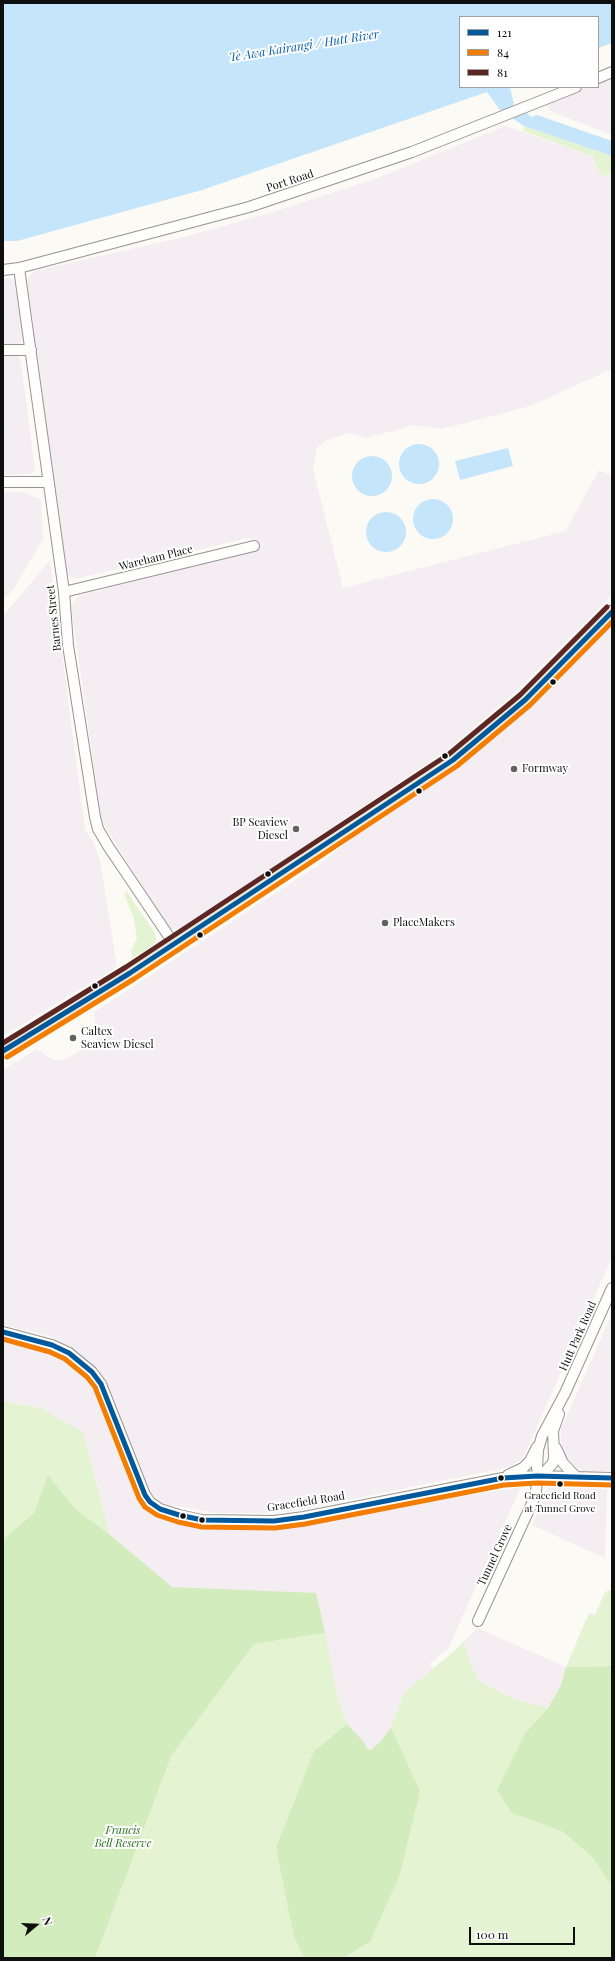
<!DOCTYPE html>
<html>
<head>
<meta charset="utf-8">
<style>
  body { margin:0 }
  #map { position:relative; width:615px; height:1961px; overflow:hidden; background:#fcfaf4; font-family:"Playfair Display",serif }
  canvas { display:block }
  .frame { position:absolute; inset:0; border:4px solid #0e0e0e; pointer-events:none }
  .legend { position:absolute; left:459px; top:16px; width:140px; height:72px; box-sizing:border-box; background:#fff; border:1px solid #9f9f9f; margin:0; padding:5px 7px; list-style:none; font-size:12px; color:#0e0e0e }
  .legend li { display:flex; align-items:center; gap:8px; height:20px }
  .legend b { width:20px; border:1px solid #9f9f9f }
  .north { position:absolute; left:16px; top:1905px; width:40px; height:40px; -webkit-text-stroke:3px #fff; paint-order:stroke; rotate:71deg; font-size:11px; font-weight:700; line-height:16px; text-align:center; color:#0e0e0e }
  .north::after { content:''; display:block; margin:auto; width:14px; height:18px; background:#0e0e0e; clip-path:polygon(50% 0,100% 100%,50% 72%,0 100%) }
  .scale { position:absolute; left:469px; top:1927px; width:106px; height:18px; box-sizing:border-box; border:2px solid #0e0e0e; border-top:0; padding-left:5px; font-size:12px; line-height:14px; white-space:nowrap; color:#0e0e0e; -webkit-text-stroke:3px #fff; paint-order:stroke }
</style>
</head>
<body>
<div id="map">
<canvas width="615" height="1961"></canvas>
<div class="frame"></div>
<ul class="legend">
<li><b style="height:5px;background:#00599c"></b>121</li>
<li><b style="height:5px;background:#f27d00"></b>84</li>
<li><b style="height:5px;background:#5c2624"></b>81</li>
</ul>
<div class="north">N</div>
<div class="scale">100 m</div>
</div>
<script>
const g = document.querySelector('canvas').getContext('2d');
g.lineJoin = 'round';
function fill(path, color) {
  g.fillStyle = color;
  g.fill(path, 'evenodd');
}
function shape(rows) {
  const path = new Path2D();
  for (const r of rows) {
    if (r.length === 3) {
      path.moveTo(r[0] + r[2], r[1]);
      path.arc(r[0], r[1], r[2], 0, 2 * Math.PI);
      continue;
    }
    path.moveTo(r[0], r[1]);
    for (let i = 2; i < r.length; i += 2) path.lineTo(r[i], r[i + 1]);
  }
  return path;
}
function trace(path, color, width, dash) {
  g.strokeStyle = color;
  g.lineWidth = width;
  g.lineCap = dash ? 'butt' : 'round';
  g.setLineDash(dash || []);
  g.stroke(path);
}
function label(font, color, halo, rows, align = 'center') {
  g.font = font + ' "Playfair Display",serif';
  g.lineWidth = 4;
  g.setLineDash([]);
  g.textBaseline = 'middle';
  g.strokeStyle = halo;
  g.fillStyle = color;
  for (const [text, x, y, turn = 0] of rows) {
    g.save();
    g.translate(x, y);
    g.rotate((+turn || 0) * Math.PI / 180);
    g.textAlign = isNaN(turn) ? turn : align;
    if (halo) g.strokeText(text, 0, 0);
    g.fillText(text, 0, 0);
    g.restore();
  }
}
const industrial = shape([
  [612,77,612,135,550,111,545,104,587,87,598,87,598,83],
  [505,126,593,156,601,176,612,173,612,369,530,406,442,429,413,425,367,438,350,433,326,440,317,448,313,469,343,588,566,531,599,470,612,476,612,595,518,690,447,750,180,929,169,929,102,822,71,607,78,596,255,550,259,543,254,539,248,538,75,579,69,576,66,571,27,282,31,274,38,270,184,237,267,214,380,177],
  [3,278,10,278,16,283,24,338,19,344,3,344],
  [3,353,15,353,19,357,21,364,35,470,31,474,3,475],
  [23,492,41,500,43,539,13,590,3,600,3,493],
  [50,560,85,830,93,841,100,861,117,967,3,1036,3,616],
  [612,618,612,1257,524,1456,519,1461,509,1467,299,1510,272,1513,215,1513,165,1504,150,1493,115,1405,98,1370,74,1350,49,1336,3,1325,3,1070,37,1049,53,1060,65,1060,97,1040,94,1012,323,862,373,822,477,747],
  [612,1314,612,1471,582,1471,577,1468,565,1455,561,1441,561,1429],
  [3,1339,55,1354,89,1380,139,1504,149,1513,200,1528,268,1527,521,1487,448,1649,429,1664,433,1669,404,1693,391,1727,376,1747,371,1750,367,1749,364,1742,347,1724,337,1695,315,1594,172,1587,110,1535,83,1432,41,1408,3,1401],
  [548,1488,607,1489,605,1558,532,1525],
  [477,1628,566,1667,561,1685,548,1708,511,1698,479,1681,470,1662,464,1641]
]);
const green = shape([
  [524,126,612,156,612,173,601,176,593,156,523,131],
  [127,892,155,933,156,939,155,944,132,958,131,951,137,938,134,919,124,894],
  [3,1401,41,1408,83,1432,110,1535,172,1587,223,1686,254,1644,325,1633,337,1695,347,1724,314,1751,294,1937,304,1958,3,1958],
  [612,1589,612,1666,566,1667,589,1613,595,1615,605,1592],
  [464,1641,470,1662,479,1681,511,1698,548,1708,526,1732,512,1813,563,1832,593,1858,612,1887,612,1958,343,1958,370,1942,420,1791,391,1727,404,1693,453,1652]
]);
const forest = shape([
  [48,1475,74,1508,110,1535,172,1587,316,1593,325,1633,254,1644,171,1756,95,1958,3,1958,3,1540,34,1513],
  [612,1666,612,1887,593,1858,563,1832,512,1813,497,1790,526,1732,548,1708,561,1685,566,1667],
  [347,1724,364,1742,367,1749,371,1750,380,1742,391,1727,420,1791,400,1874,370,1942,343,1958,304,1958,294,1937,276,1848,314,1751]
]);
const water = shape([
  [3,3,612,3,612,43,598,48,598,17,460,17,460,87,510,87,514,105,532,117,537,115,612,141,612,156,524,126,500,110,487,92,202,190,17,241,3,241],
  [419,464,20],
  [508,448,513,466,460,480,455,461],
  [372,476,20],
  [433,519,20],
  [386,532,20]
]);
const minor = shape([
  [598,78,612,72],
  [19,268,64,592,68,645,95,817,98,829,108,846,174,944],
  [3,270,19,268,249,207,412,152,576,87],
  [3,350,31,350],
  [3,482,48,482],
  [64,592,254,546],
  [3,1332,52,1345,69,1353,92,1372,101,1384,145,1495,150,1502,160,1509,179,1515,202,1520,274,1521,304,1517,503,1478,537,1476,612,1478],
  [556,1448,563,1463,577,1478],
  [508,1475,523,1468,530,1461,537,1447],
  [541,1476,537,1468,538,1450,542,1436,565,1393,612,1288],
  [541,1476,553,1463,554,1457,553,1431,559,1414],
  [478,1621,533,1501,536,1493,537,1476]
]);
const major = shape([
  [3,1051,130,973,453,760,525,700,612,612]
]);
const bus1 = shape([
  [3,1051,130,973,453,760,525,700,612,612],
  [3,1332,52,1345,69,1353,92,1372,101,1384,145,1495,150,1502,160,1509,179,1515,202,1520,274,1521,304,1517,503,1478,537,1476,612,1478]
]);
const bus2 = shape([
  [7,1057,134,979,457,766,530,705,612,622],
  [3,1339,50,1352,65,1359,87,1377,95,1387,139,1498,145,1507,157,1515,178,1522,202,1527,275,1528,305,1524,504,1485,537,1483,612,1485]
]);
const bus3 = shape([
  [3,1043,126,967,449,754,520,695,607,607]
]);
const markers = [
  [553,682,3.5,"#0e0e0e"],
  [445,756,3.5,"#0e0e0e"],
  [514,769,4,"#61615e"],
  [419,791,3.5,"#0e0e0e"],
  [296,829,4,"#61615e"],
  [268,874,3.5,"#0e0e0e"],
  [385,923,4,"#61615e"],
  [200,935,3.5,"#0e0e0e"],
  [95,986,3.5,"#0e0e0e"],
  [73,1038,4,"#61615e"],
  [501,1478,3.5,"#0e0e0e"],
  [560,1484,3.5,"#0e0e0e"],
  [183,1516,3.5,"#0e0e0e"],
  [202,1520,3.5,"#0e0e0e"]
];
const busNames = [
  ["Gracefield Road",560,1496],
  ["at Tunnel Grove",560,1509]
];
const streetNames = [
  ["Port Road",290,181,-18],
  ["Wareham Place",156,558,-14],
  ["Barnes Street",54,618,-96],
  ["Hutt Park Road",578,1336,-66],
  ["Gracefield Road",306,1502,-9],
  ["Tunnel Grove",495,1555,-65]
];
const poiNames = [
  ["Formway",522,769],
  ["BP Seaview",288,823,"right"],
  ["Diesel",288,836,"right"],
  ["PlaceMakers",393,923],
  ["Caltex",81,1032],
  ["Seaview Diesel",81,1045]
];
const parkNames = [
  ["Francis",123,1831],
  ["Bell Reserve",123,1844]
];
const waterNames = [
  ["Te Awa Kairangi / Hutt River",304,46,-9]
];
fill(industrial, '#f4edf1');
fill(green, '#e4f3d1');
fill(forest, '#d3ecbe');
fill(water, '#c5e5fa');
trace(minor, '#959492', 12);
trace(major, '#82827f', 15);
trace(minor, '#fffefd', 10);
trace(major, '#ede9d9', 13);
trace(bus1, '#00599c', 5);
trace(bus2, '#f27d00', 5);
trace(bus3, '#5c2624', 5);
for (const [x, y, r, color] of markers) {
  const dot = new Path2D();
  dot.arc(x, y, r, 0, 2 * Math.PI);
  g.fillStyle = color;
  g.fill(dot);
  trace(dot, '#fff', 1.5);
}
label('10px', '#0e0e0e', '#fff', busNames);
label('11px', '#0e0e0e', '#fff', streetNames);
label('11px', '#0e0e0e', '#fff', poiNames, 'left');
label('italic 11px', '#256d17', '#fff', parkNames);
label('italic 12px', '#0a5fae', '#fff', waterNames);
</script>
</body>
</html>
